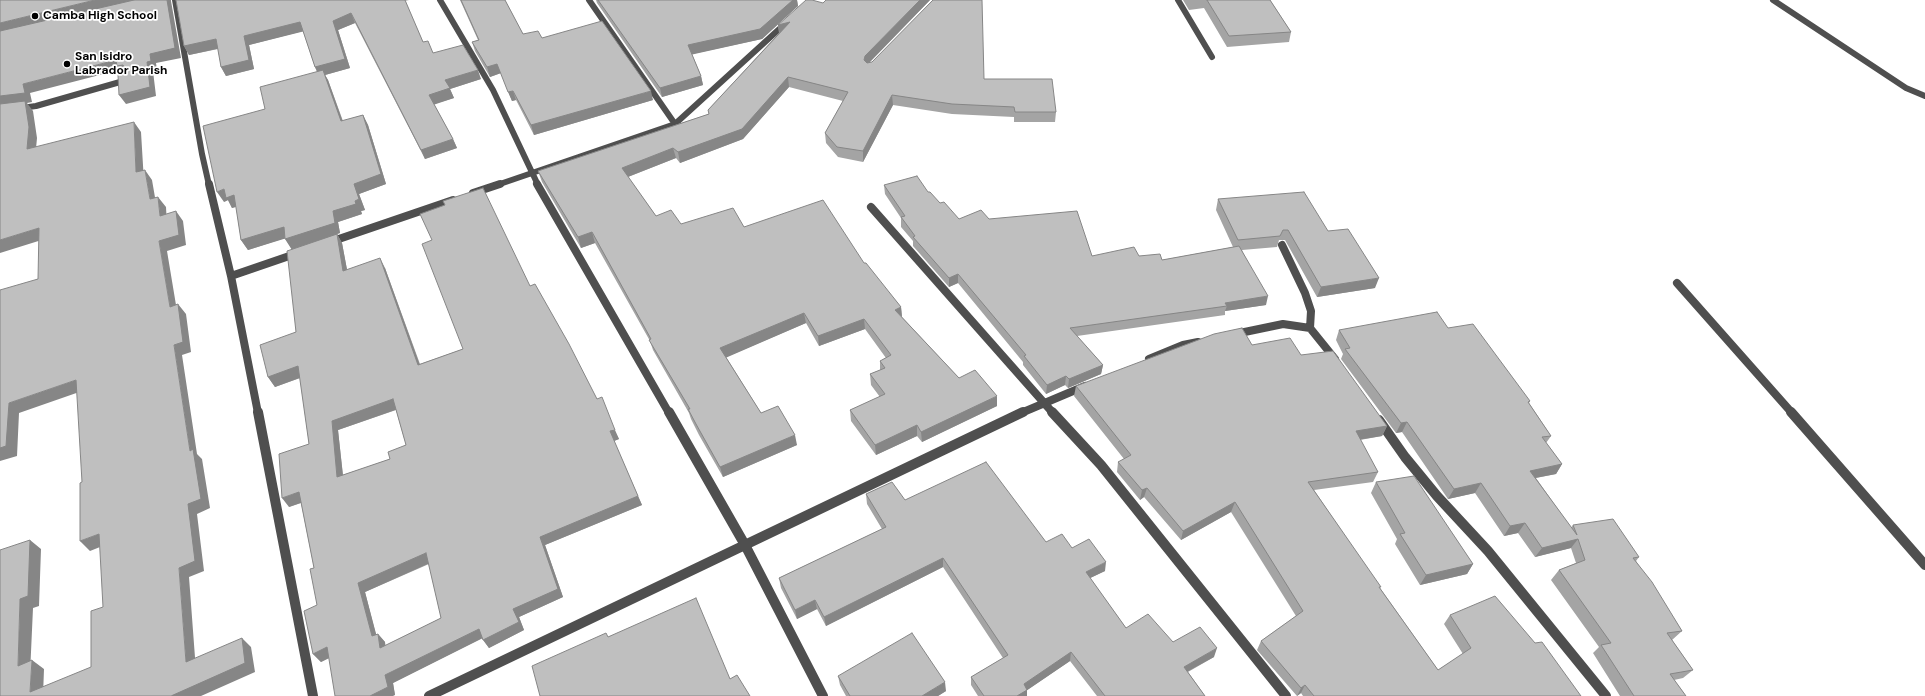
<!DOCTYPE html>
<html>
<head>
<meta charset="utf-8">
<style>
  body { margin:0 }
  canvas { display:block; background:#fff }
</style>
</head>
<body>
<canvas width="1925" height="696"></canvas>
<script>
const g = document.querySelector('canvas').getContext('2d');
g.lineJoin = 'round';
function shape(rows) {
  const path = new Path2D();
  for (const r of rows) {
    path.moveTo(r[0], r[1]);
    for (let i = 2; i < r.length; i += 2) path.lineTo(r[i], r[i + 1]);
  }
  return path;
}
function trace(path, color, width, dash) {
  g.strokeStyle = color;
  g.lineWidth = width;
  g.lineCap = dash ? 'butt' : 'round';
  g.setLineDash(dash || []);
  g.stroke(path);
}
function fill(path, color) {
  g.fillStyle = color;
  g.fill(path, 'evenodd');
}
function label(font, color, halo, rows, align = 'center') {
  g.font = font + ' "DM Sans",sans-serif';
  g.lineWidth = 3.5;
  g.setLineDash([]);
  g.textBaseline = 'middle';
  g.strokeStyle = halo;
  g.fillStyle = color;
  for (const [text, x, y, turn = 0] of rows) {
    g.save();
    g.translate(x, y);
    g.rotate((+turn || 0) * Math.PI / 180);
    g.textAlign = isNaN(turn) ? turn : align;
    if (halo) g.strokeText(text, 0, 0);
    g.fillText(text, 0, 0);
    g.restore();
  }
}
const service = shape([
  [0,111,36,106,127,80]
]);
const minorFar2 = shape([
  [175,0,202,154,209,185],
  [440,0,493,90,538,185],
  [589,0,675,124],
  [1178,0,1212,57],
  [1773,0,1906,88,1925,96],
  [497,185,675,124,787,22]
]);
const minorFar1 = shape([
  [209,184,231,276,258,413],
  [537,184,669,413],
  [473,193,500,184],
  [871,207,1053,413],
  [330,242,453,200],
  [1282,245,1305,293,1311,311,1310,328],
  [231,276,298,253],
  [1677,283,1792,413],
  [1235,334,1283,324,1310,328,1335,359],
  [1149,359,1183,345,1198,342],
  [1021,413,1085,386]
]);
const minor = shape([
  [258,412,313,696],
  [669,412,745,545,823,696],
  [1052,412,1101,465,1286,696],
  [1791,412,1925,565],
  [1379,420,1405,457,1437,496,1488,551,1606,696],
  [429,696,1023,412]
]);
const wall = shape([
  [176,0,409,0,405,1,423,42,433,53,481,79,450,89,454,98,434,104,453,139,457,148,425,159,355,23,338,30,350,68,325,75,328,80,343,121,363,115,368,125,386,184,359,194,365,210,361,211,362,214,338,222,340,233,337,234,342,243,347,270,385,268,420,364,463,349,530,286,597,399,619,439,614,441,642,505,545,545,563,597,519,617,524,630,489,648,482,638,393,683,395,695,329,658,321,662,313,654,317,605,314,568,301,503,289,507,309,444,300,378,275,387,268,377,296,332,292,249,285,238,248,250,241,240,236,207,232,208,228,200,224,202,265,109,317,72,315,67,303,31,249,45,254,69,226,76,221,67,218,49,189,55,184,46],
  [396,410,406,445,390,459,343,475,338,430],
  [429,564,441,618,385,646,385,642,378,634,376,635,365,592],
  [460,0,505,0,523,34,542,38,653,100,534,135,516,100,512,101,501,73,490,77,475,51,472,42,478,40],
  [596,0,797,0,798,6,762,39,692,54,701,76,703,85,662,97,597,3],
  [930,0,869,63,984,79,1056,112,1055,122,1014,122,1014,117,952,114,893,105,863,162,838,157,826,143,825,133,843,101,789,87,743,139,680,163,676,158,628,177,656,216,681,224,744,227,864,263,901,307,902,317,959,378,997,406,922,442,917,436,876,455,851,421,850,410,880,397,871,385,870,374,880,370,880,361,886,358,865,329,819,346,806,323,726,357,761,413,797,445,723,477,699,435,691,419,689,413,653,350,650,341,595,243,581,248,542,182,538,171,709,114,708,110,779,33,778,25,823,3],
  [1183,0,1270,0,1291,32,1289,42,1227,47,1204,8,1189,10],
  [884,185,928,192,940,203,959,219,989,219,1092,256,1139,256,1162,260,1233,247,1216,210,1218,199,1328,231,1375,288,1317,297,1285,240,1279,240,1277,247,1242,250,1266,305,1225,311,1225,315,1077,336,1103,365,1101,374,1068,388,1065,385,1046,394,1023,365,1023,362,958,283,949,287,913,246,913,241,901,227,901,218,885,194],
  [1448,328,1530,401,1529,403,1551,436,1546,443,1562,464,1556,474,1536,478,1571,528,1573,525,1639,557,1636,561,1682,631,1672,640,1693,670,1683,678,1674,680,1686,696,1620,696,1593,653,1599,647,1551,580,1559,570,1576,563,1571,548,1535,557,1518,533,1504,536,1475,493,1448,499,1402,432,1396,433,1341,359,1343,354,1336,340,1339,330],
  [1252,345,1301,355,1387,426,1382,436,1360,440,1378,472,1373,482,1314,490,1380,588,1438,670,1463,654,1444,624,1450,615,1535,643,1581,696,1303,696,1301,693,1297,696,1257,650,1261,641,1296,616,1231,512,1181,540,1144,497,1140,500,1117,472,1118,462,1124,459,1074,396,1076,386],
  [1376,482,1473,564,1467,574,1420,585,1395,544,1397,539,1371,493],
  [866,494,905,500,1046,542,1072,548,1105,571,1090,578,1126,628,1173,642,1214,657,1188,672,1205,696,1097,696,1070,661,1027,690,1027,696,978,696,971,685,971,677,1003,658,943,567,826,626,817,609,797,619,781,588,779,578,882,529,867,504],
  [838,676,946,691,938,696,846,696,840,685]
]);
const shadedWall = shape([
  [95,0,139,0,0,33,0,23],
  [167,0,171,0,171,1,181,58,156,63,157,70,153,71,156,96,126,104,119,95,147,62],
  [793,0,797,0,798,6,762,39,690,55,688,45],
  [920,0,930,0,866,66,864,60,865,56],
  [351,13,355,23,338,30,350,68,325,75,328,80,346,131,315,67,333,21],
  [300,22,305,31,249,45,254,69,226,76,221,67,244,36],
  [790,22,780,35,778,25],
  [216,39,221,48,189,55,184,46],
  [116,60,123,65,129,75,123,76,119,70,30,93,32,102,27,103,33,111,37,138,35,159,27,149,0,105,0,96,23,84],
  [497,64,501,73,490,77,487,67],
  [478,70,481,79,450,89,454,98,433,105,429,95,445,80],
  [701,76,703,85,662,97,660,88],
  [788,77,789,87,743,139,680,163,678,152],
  [513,91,516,100,512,101,508,92],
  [651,91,653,100,534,135,531,125],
  [892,95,893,105,863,162,863,151],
  [363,115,368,125,386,184,359,194,365,210,361,211,362,214,338,222,340,233,337,234,342,243,349,280,292,250,285,239,333,211,355,201,354,184],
  [134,122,141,132,144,182,136,172],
  [453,139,457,148,425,159,421,150],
  [673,148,676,158,625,178,622,168],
  [145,170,152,180,157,209,150,199],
  [224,189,234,195,241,205,232,208,228,200,224,202,217,192],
  [158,197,166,207,167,226,160,216],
  [176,211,183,221,186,245,167,251,178,317,170,307,159,241],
  [284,227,290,237,248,250,241,240],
  [39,228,48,238,0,253,0,240],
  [592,232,595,243,581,248,578,237],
  [380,258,385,268,423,374,418,365],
  [958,274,958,283,949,287,949,278],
  [1379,278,1375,288,1317,297,1321,287],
  [1268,296,1266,305,1225,311,1227,306,1225,303],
  [178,304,186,314,191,352,182,355,197,454,202,459,210,508,197,514,204,571,189,577,196,671,186,662,179,568,188,504,190,451,174,345],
  [901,307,902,317,895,310],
  [804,313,806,323,723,359,720,348],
  [864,319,865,329,819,346,818,336],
  [1103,365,1101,374,1068,388,1069,379],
  [298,366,305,376,275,387,268,377],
  [1066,376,1065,385,1046,394,1047,385],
  [76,380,85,390,19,413,17,456,0,461,0,448,9,403],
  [997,396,997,406,922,442,921,432],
  [393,399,398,409,338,430,344,486,337,477,332,421],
  [1407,422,1402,432,1396,433,1401,423],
  [917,425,917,436,876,455,875,445],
  [1387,426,1382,436,1351,441,1356,431],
  [615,430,619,439,614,441,610,431],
  [795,435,797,445,723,477,720,467],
  [1562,464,1556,474,1524,480,1530,471],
  [1481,483,1475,493,1448,499,1454,489],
  [1147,488,1144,497,1140,500,1142,490],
  [299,492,306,501,289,507,282,498],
  [638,496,642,505,545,545,563,597,519,617,524,630,489,648,483,640,513,609,540,537],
  [1235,502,1231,512,1181,540,1183,531],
  [1525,523,1518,533,1504,536,1510,526],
  [99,534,110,543,90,551,80,541],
  [1578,539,1571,548,1535,557,1542,548],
  [30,540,41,549,39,606,33,608,30,674,18,666,20,599],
  [426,553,432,562,365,592,379,645,372,636,358,583],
  [943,558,943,567,826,626,824,617],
  [1106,562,1105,571,1084,581,1086,572],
  [1473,564,1467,574,1420,585,1426,575],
  [815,600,817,609,797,619,795,610],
  [479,629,485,637,393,683,395,695,393,696,370,696,385,675],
  [378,634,385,642,387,657,380,648],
  [242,638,251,647,255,672,201,696,171,696],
  [327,647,335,655,321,662,313,654],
  [1217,648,1214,657,1181,675,1184,667],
  [1071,652,1070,661,1026,691,1027,690,1027,696,1017,696,1024,684],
  [32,660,44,669,43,696,30,692],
  [945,682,946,691,938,696,922,696],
  [1305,685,1301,693,1297,696,1301,688]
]);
const building = shape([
  [0,0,95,0,0,23,0,0],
  [134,0,167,0,175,48,150,54,151,61,147,62,150,87,119,95,118,75,125,73,126,69,123,65,117,66,116,60,23,84,25,93,0,96,0,31,134,0],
  [176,0,405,0,423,42,428,41,433,53,463,45,478,70,445,80,450,88,429,95,453,139,421,150,351,13,333,21,345,59,315,67,300,22,244,36,249,60,221,67,216,39,184,46,176,0],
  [461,0,505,0,523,34,538,31,542,38,602,21,651,91,531,125,513,91,508,92,497,64,487,67,472,42,479,40,461,0],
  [598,0,793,0,760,29,688,45,701,76,660,88,598,0],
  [806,0,812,0,823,3,826,0,920,0,865,56,864,60,867,63,872,62,933,0,982,0,984,79,1052,79,1056,112,1015,112,1014,107,952,104,892,95,863,151,837,147,825,133,848,92,788,77,742,129,678,152,673,148,622,168,656,216,671,210,681,224,733,208,744,227,823,200,864,263,866,263,901,307,895,310,959,378,975,370,997,396,921,432,917,425,875,445,850,410,885,394,870,374,885,368,880,361,891,355,864,319,818,336,804,313,720,348,761,413,778,406,795,435,720,467,696,424,688,409,690,409,649,340,651,339,592,232,578,237,538,171,709,114,708,110,790,22,778,25,806,0],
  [1207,0,1270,0,1291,32,1229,36,1207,0],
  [323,70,341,121,363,115,381,174,354,184,359,199,355,201,356,204,333,211,335,223,285,239,284,227,241,240,234,195,226,198,224,189,217,192,203,126,265,109,260,87,323,70],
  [25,101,29,127,27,149,134,122,136,172,145,170,150,199,158,197,160,216,176,211,179,235,159,241,170,307,178,304,183,342,174,345,190,451,193,449,201,499,188,504,195,561,179,568,186,662,242,638,245,663,171,696,0,696,0,550,30,540,28,596,20,599,18,666,32,660,30,692,91,667,91,611,103,607,99,534,80,541,80,483,82,482,76,380,9,403,6,446,0,448,0,290,38,279,39,228,0,240,0,104,25,101],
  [917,176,928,192,930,192,940,203,944,202,959,219,981,210,989,219,1077,211,1092,256,1134,247,1139,256,1160,254,1162,260,1239,246,1268,296,1225,303,1227,306,1070,328,1103,365,1069,379,1066,376,1047,385,1024,356,1026,355,958,274,949,278,913,237,915,236,901,217,905,216,884,185,917,176],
  [483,188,530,286,535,284,569,344,597,399,602,397,615,430,610,431,638,496,540,537,558,589,513,609,519,622,483,640,479,629,385,675,388,687,370,696,335,696,327,647,313,654,304,611,317,605,310,569,314,568,299,492,282,498,279,454,309,444,298,366,268,377,260,345,296,332,287,251,337,234,343,271,380,258,418,365,463,349,422,244,432,240,420,214,445,205,443,201,483,188],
  [393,399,406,445,388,452,390,459,337,477,332,421,393,399],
  [426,553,441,618,380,648,378,634,372,636,358,583,426,553],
  [1304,192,1328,231,1348,229,1379,278,1321,287,1288,230,1283,230,1280,236,1238,240,1218,199,1304,192],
  [1437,312,1448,328,1473,324,1530,401,1528,402,1551,436,1542,437,1562,464,1530,471,1577,535,1573,525,1613,519,1639,557,1633,558,1652,582,1682,631,1667,633,1693,670,1670,674,1686,696,1634,696,1601,645,1611,643,1559,570,1585,560,1578,539,1542,548,1525,523,1510,526,1481,483,1454,489,1407,422,1401,423,1345,349,1350,348,1339,330,1437,312],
  [1242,328,1252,345,1290,338,1301,355,1333,351,1387,426,1356,431,1378,472,1308,482,1381,587,1379,587,1438,670,1471,648,1450,615,1495,596,1535,643,1542,642,1581,696,1314,696,1305,685,1301,688,1261,641,1303,611,1235,502,1183,531,1147,488,1142,490,1118,462,1131,455,1076,386,1214,334,1242,328],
  [986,462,1046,542,1062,534,1072,548,1089,539,1106,562,1086,572,1126,628,1148,614,1173,642,1200,627,1217,648,1184,667,1205,696,1105,696,1071,652,1024,684,1027,690,1017,696,984,696,971,677,1008,655,943,558,824,617,815,600,795,610,779,578,886,527,866,494,892,482,905,500,986,462],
  [1414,476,1473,564,1426,575,1400,534,1405,533,1376,482,1414,476],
  [696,598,730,679,737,675,750,696,540,696,532,666,606,633,608,637,696,598],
  [912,633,945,682,922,696,850,696,838,676,912,633]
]);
const markers = [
  [35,16,4,"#000"],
  [67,64,4,"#000"]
];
const farPoinames = [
  ["Camba High School",43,16],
  ["San Isidro",75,57],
  ["Labrador Parish",75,71]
];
trace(service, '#4f4f4f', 6);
trace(minorFar2, '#4f4f4f', 6);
trace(minorFar1, '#4f4f4f', 8);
trace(minor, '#4f4f4f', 10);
fill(wall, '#a4a4a4');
fill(shadedWall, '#868686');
fill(building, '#bfbfbf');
trace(building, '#868686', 1);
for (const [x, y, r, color] of markers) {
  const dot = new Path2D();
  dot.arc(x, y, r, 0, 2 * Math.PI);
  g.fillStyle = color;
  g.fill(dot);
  trace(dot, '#fff', 1.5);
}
label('bold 12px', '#000', '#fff', farPoinames, 'left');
</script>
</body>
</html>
